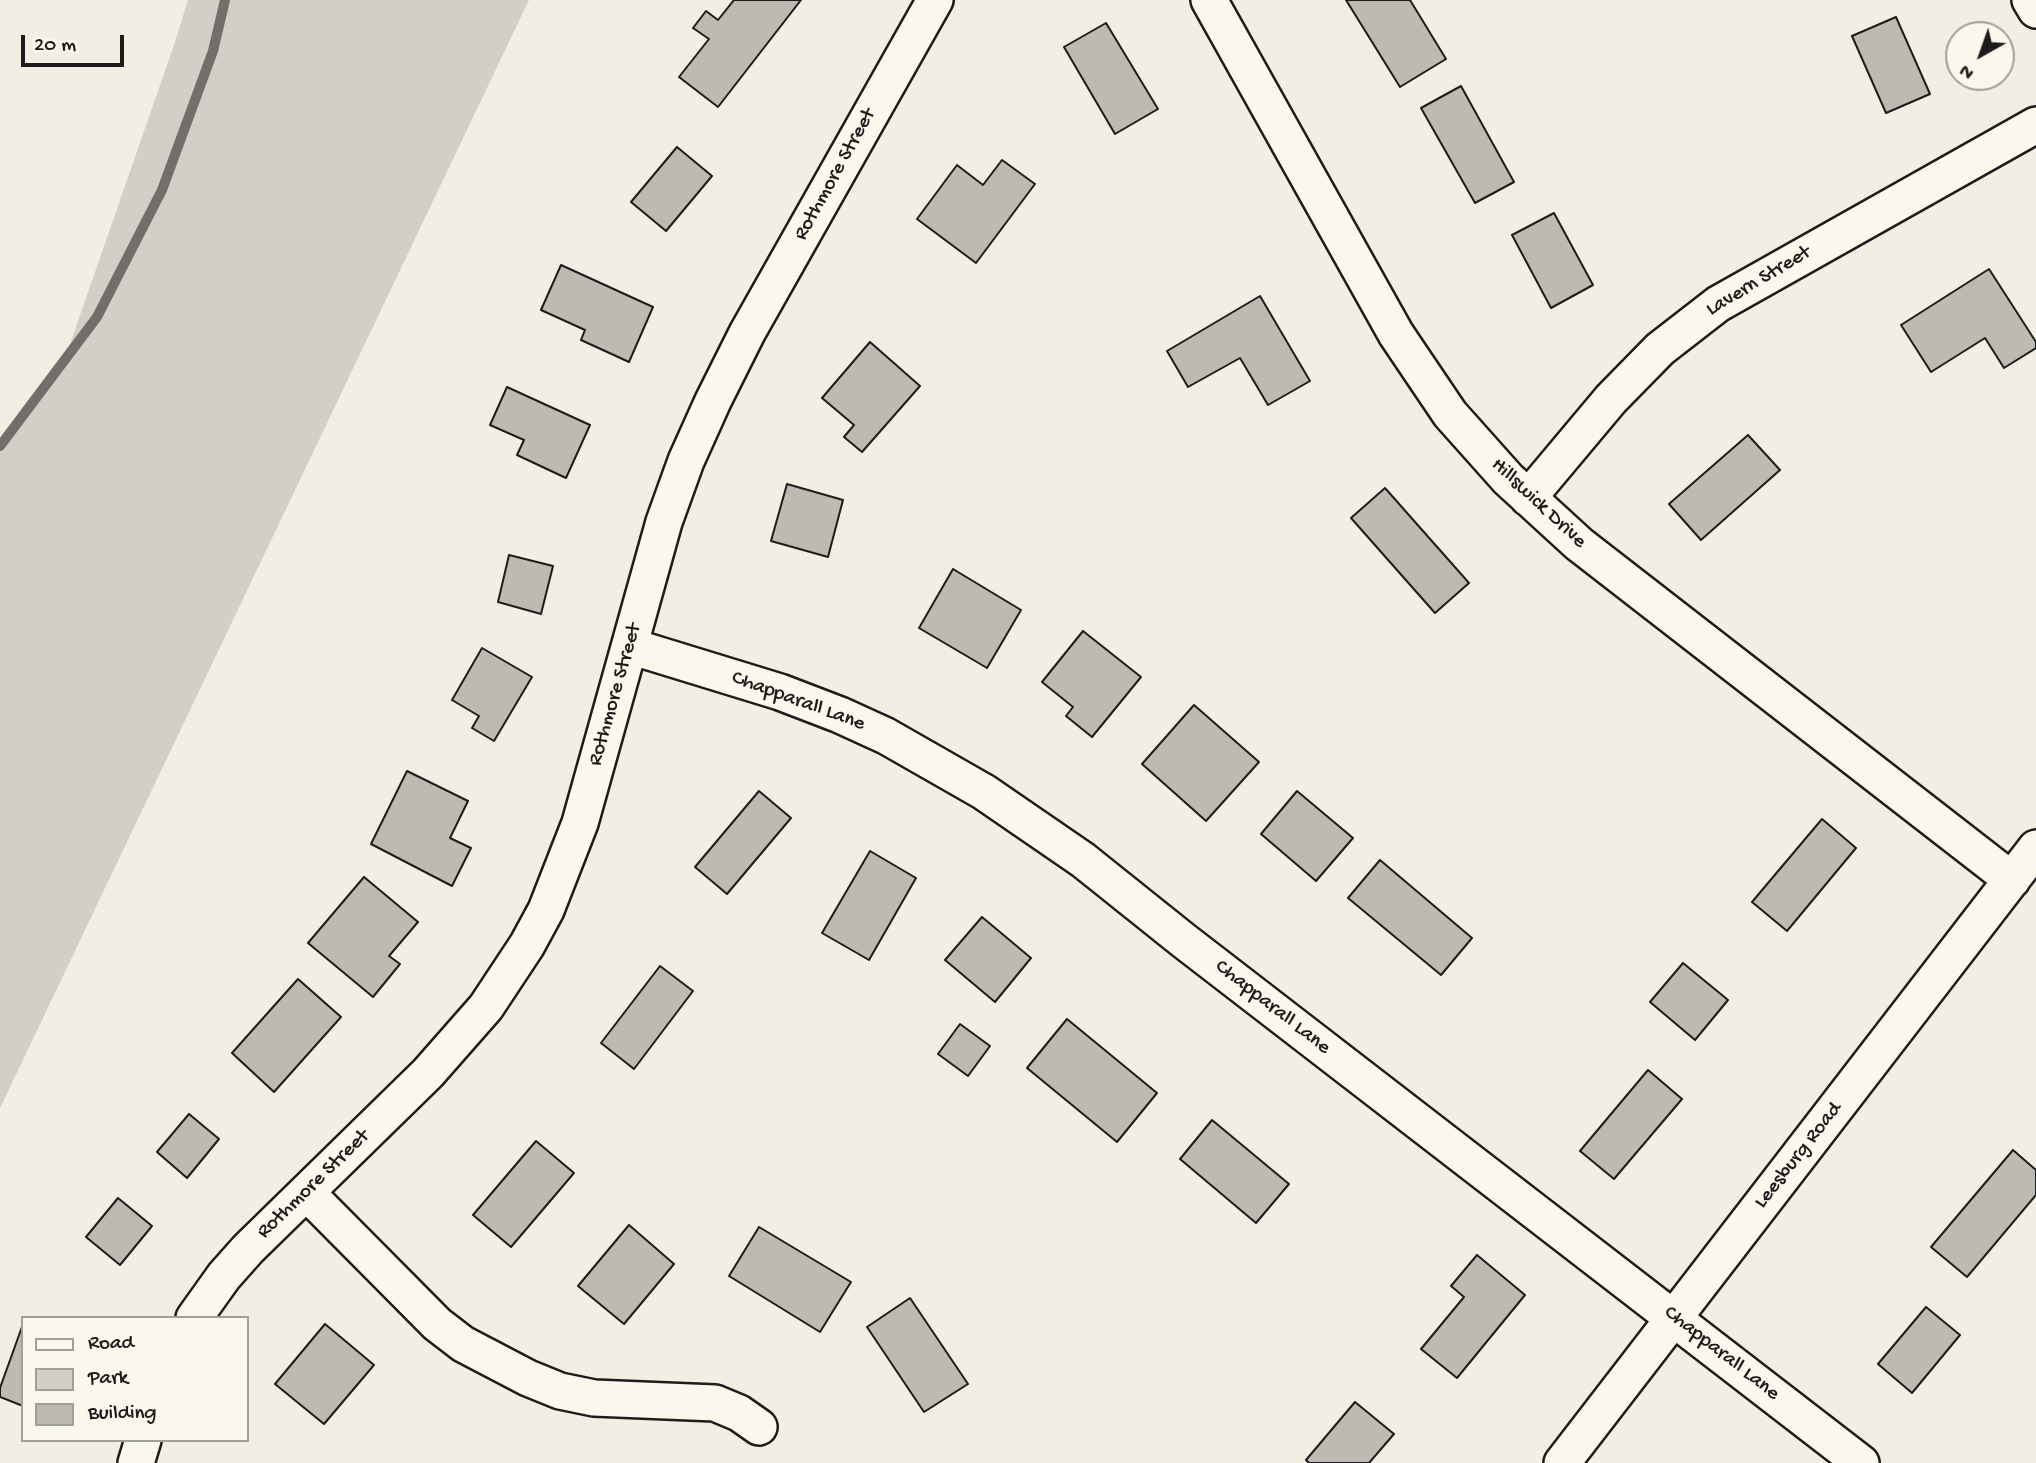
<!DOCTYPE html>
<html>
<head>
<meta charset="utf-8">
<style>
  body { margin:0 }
  #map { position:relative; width:2036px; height:1463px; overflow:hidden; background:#f2eee4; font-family:"Gochi Hand",sans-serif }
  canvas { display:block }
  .legend { position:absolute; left:21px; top:1316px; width:228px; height:126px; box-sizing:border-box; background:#fbf7ec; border:2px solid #a29f99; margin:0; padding:9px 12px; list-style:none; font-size:21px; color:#1c1c1c }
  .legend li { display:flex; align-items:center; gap:14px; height:35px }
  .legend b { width:35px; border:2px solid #a29f99 }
  .north { position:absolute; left:1945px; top:21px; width:70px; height:70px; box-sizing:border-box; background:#fbf7ec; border:2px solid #a29f99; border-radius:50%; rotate:220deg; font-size:19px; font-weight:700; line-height:28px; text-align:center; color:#1c1c1c }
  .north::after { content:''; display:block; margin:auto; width:24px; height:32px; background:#1c1c1c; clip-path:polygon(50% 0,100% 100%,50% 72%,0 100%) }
  .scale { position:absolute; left:21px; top:35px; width:103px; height:32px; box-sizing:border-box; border:4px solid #1c1c1c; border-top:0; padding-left:9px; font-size:21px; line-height:24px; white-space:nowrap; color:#1c1c1c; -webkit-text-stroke:5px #fbf7ec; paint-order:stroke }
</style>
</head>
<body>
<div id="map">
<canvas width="2036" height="1463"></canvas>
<ul class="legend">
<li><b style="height:9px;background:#fbf7ec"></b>Road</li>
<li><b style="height:19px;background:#d2cfc6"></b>Park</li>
<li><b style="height:19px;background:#bdbab1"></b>Building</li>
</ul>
<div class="north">N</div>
<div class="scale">20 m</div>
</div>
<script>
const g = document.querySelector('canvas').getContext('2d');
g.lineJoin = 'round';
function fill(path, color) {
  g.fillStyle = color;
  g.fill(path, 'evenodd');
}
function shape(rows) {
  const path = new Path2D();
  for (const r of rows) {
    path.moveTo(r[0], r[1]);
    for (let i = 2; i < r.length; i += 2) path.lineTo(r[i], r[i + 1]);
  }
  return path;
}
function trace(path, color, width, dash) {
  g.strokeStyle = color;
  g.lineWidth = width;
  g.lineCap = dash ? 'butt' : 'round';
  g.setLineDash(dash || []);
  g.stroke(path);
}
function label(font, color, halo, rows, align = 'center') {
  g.font = font + ' "Gochi Hand",sans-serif';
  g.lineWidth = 6;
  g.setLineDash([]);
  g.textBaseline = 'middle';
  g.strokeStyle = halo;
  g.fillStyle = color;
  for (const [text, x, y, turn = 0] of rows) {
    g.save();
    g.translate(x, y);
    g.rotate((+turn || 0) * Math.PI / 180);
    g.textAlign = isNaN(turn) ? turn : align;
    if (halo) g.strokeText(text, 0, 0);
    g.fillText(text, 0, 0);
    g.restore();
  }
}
const green = shape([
  [188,0,529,0,0,1108,0,438,70,344,174,45]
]);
const stream = shape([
  [0,446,97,317,162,190,213,51,225,0]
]);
const building = shape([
  [734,0,801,0,718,107,679,77,709,39,693,28,706,11,718,20,734,0],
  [1346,0,1410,0,1446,59,1400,87,1346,0],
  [1896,17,1930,94,1886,113,1852,36,1896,17],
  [1106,23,1158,109,1115,134,1064,47,1106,23],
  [1461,86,1514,182,1475,203,1421,108,1461,86],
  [677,147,712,176,666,231,631,202,677,147],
  [1002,160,1035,184,976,263,917,219,957,165,983,185,1002,160],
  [1554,213,1593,285,1551,308,1512,235,1554,213],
  [561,265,653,307,629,362,581,340,585,330,541,310,561,265],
  [1989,269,2036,342,2036,348,2004,368,1985,338,1931,372,1901,325,1989,269],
  [1260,296,1310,381,1268,405,1240,358,1188,387,1167,351,1260,296],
  [870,342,920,386,862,452,844,437,854,425,822,398,870,342],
  [507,387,590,425,566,478,517,455,524,440,490,425,507,387],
  [1748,435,1780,470,1701,540,1669,504,1748,435],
  [787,484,843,500,828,557,771,541,787,484],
  [1385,488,1469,583,1435,613,1351,518,1385,488],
  [509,555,553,566,541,614,498,602,509,555],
  [953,569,1021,610,987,668,919,628,953,569],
  [1083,631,1141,677,1092,737,1066,716,1073,707,1042,682,1083,631],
  [482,648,532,677,494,741,472,728,479,716,452,700,482,648],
  [1194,705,1259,762,1206,821,1142,764,1194,705],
  [407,771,468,801,450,838,471,848,452,886,371,844,407,771],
  [759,791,791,818,727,894,695,867,759,791],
  [1297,791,1353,838,1316,881,1261,834,1297,791],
  [1822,819,1856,848,1787,931,1752,902,1822,819],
  [870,851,916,878,869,960,822,933,870,851],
  [1380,860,1472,938,1441,975,1348,898,1380,860],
  [364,877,418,922,389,956,400,964,373,997,308,943,364,877],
  [982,917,1031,958,995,1002,945,960,982,917],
  [1683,963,1728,1000,1695,1040,1650,1002,1683,963],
  [660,966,693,991,634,1069,601,1043,660,966],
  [298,979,341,1017,274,1092,232,1053,298,979],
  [1067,1019,1157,1093,1117,1142,1027,1068,1067,1019],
  [960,1024,990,1046,968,1076,938,1054,960,1024],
  [1648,1070,1682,1099,1614,1179,1580,1151,1648,1070],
  [189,1114,219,1139,187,1178,157,1152,189,1114],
  [1212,1120,1289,1184,1256,1223,1180,1159,1212,1120],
  [536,1141,574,1173,511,1247,473,1215,536,1141],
  [2013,1150,2036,1170,2036,1195,1967,1277,1931,1247,2013,1150],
  [118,1198,152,1226,120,1265,86,1237,118,1198],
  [629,1225,674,1264,624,1324,578,1286,629,1225],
  [759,1227,851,1282,820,1332,729,1276,759,1227],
  [1477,1255,1525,1295,1457,1378,1421,1349,1464,1297,1451,1286,1477,1255],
  [910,1298,968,1384,924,1412,867,1327,910,1298],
  [1926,1307,1960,1335,1912,1393,1878,1364,1926,1307],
  [23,1324,23,1406,0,1397,0,1388,23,1324],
  [325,1324,374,1365,324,1424,275,1384,325,1324],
  [1355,1402,1394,1434,1369,1463,1309,1463,1306,1460,1355,1402]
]);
const minor = shape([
  [1209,0,1396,334,1450,414,1508,479,1579,544,2012,880],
  [2030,0,2036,10],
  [1528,498,1611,399,1660,349,1718,304,2036,125],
  [630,646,780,692,840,715,886,736,984,792,1083,860,1183,940,1861,1463],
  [307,1193,437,1324,463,1344,528,1378,560,1391,594,1398,715,1403,739,1413,759,1427],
  [194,1318,224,1276,248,1249,428,1073,486,1007,527,945,546,910,580,823,664,522,686,461,713,401,747,333,935,0],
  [136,1463,143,1440],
  [1562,1463,2036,848]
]);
const streetNames = [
  ["Rothmore Street",836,175,-61],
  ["Lavern Street",1759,282,-31],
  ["Hillswick Drive",1538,504,43],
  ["Rothmore Street",616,695,-74],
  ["Chapparall Lane",798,702,20],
  ["Chapparall Lane",1272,1008,38],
  ["Leesburg Road",1799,1156,-52],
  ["Rothmore Street",314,1185,-44],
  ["Chapparall Lane",1721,1354,38]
];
fill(green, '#d2cfc6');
trace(stream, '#716f6b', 10);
fill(building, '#bdbab1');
trace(building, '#1c1c1c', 2);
trace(minor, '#1c1c1c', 40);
trace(minor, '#fbf7ec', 35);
label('21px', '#1c1c1c', '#fbf7ec', streetNames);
</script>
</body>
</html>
